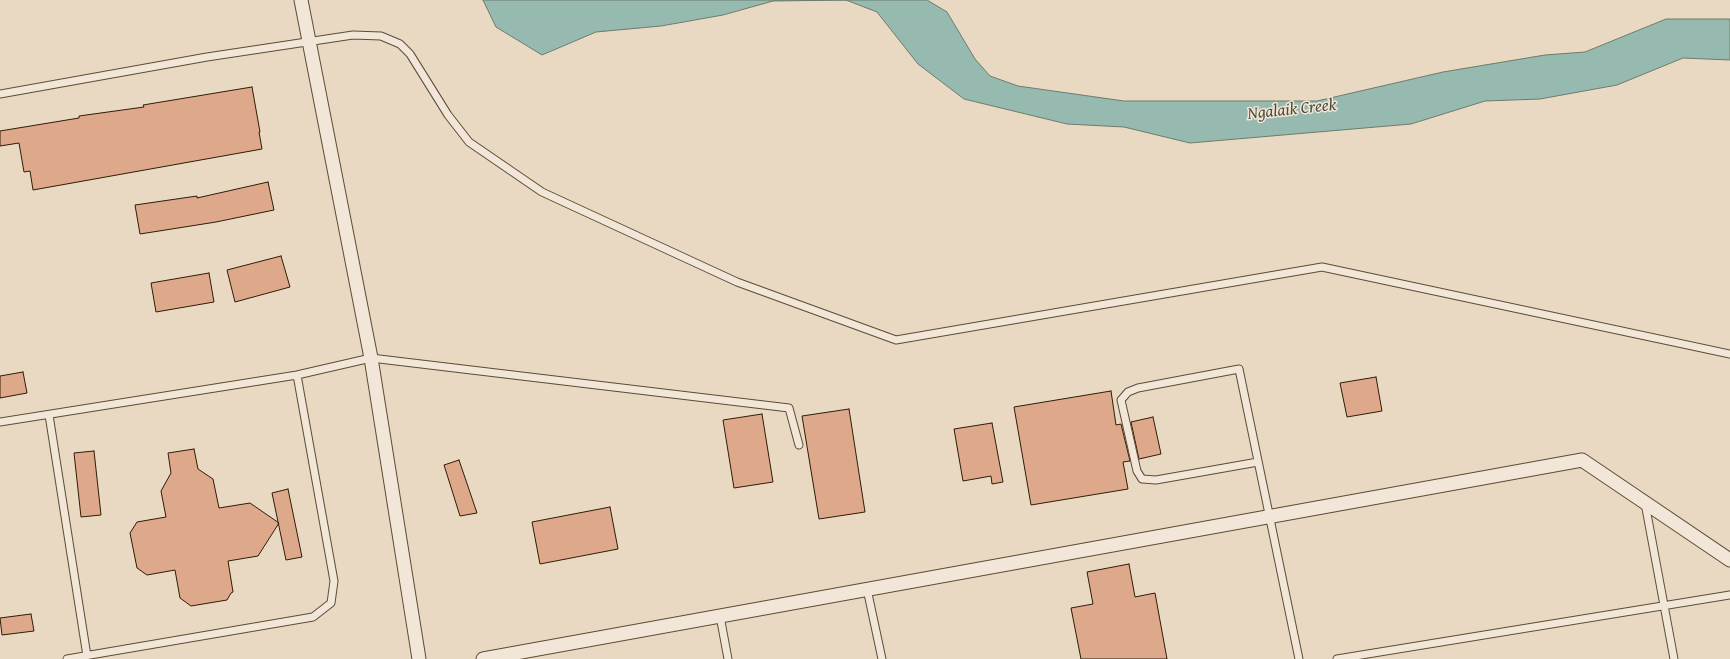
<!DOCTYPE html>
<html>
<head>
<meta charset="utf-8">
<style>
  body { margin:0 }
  canvas { display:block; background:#e9d9c2 }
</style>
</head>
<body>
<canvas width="1730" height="659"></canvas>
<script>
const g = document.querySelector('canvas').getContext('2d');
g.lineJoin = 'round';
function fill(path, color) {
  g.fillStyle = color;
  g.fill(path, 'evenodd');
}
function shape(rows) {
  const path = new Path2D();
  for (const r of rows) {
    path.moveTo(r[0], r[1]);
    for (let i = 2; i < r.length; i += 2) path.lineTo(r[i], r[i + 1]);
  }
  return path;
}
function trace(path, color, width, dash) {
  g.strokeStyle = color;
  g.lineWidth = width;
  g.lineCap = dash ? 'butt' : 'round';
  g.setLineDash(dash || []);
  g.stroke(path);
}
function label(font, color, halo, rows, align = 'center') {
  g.font = font + ' "Gentium Book Plus",serif';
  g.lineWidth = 3;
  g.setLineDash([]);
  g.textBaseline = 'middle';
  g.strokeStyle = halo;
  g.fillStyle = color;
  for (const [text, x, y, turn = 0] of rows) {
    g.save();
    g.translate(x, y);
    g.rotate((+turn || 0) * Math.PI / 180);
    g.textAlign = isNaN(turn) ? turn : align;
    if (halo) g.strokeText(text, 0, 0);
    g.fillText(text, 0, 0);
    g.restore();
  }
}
const water = shape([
  [483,0,927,0,947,12,975,59,990,76,1018,86,1124,101,1317,101,1443,72,1545,55,1585,52,1666,19,1730,19,1730,60,1683,58,1617,85,1540,99,1485,101,1411,124,1190,143,1124,127,1067,124,964,99,918,64,877,12,846,0,773,1,723,15,661,26,596,32,542,55,496,27,483,0]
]);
const building = shape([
  [252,87,260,132,259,132,262,149,33,190,30,171,24,172,19,143,0,146,0,131,79,118,79,116,144,107,143,105,252,87],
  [268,182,274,210,216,222,140,234,135,205,197,196,197,198,268,182],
  [281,256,290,287,235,302,227,270,281,256],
  [209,273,214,302,156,312,151,283,209,273],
  [23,372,27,393,0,398,0,376,23,372],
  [1376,377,1382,411,1347,417,1340,383,1376,377],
  [1111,391,1116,425,1121,424,1130,461,1123,462,1128,489,1031,505,1014,407,1111,391],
  [849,409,865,512,819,519,802,416,849,409],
  [762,414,773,482,734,488,723,420,762,414],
  [1153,417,1161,454,1139,459,1131,422,1153,417],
  [992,423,1003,482,992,484,991,476,963,481,954,429,992,423],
  [194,449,198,469,213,479,219,508,250,503,279,523,258,556,228,561,233,592,231,593,227,600,191,606,180,598,175,570,147,575,137,568,130,533,137,522,166,517,161,491,171,473,168,453,194,449],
  [94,451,101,515,81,517,74,453,94,451],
  [459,460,477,513,460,516,444,465,459,460],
  [288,489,302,557,286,560,272,493,288,489],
  [610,507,618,549,540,564,532,522,610,507],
  [1129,564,1135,597,1155,593,1167,659,1081,659,1071,608,1093,604,1087,572,1129,564],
  [31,614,34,631,2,635,0,618,31,614]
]);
const lane = shape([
  [0,94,207,57,353,35,381,36,400,44,410,54,448,115,469,142,542,192,737,282,896,340,1322,267,1730,354],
  [49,415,87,656],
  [0,422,297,375,371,358,789,408,799,445],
  [1258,462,1156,480,1142,479,1137,471,1121,400,1128,392,1138,388,1239,369,1299,659],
  [1645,503,1674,659],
  [867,589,882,659],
  [720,616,728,659],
  [67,659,313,617,331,603,334,581,297,375],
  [1337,659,1730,595]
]);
const street = shape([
  [301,0,371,358,419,659],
  [483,659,1582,460,1730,560]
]);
const waterNames = [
  ["Ngalaik Creek",1292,110,-6]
];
fill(water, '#97bab0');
trace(water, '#6d7b6c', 1);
fill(building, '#dea98b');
trace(building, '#2e1c07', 1);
trace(lane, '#5d4b36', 9);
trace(street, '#5d4b36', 15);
trace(lane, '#f1e6d7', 7);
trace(street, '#f1e6d7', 13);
label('italic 17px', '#4e4b3a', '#f1e6d7', waterNames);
</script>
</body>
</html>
